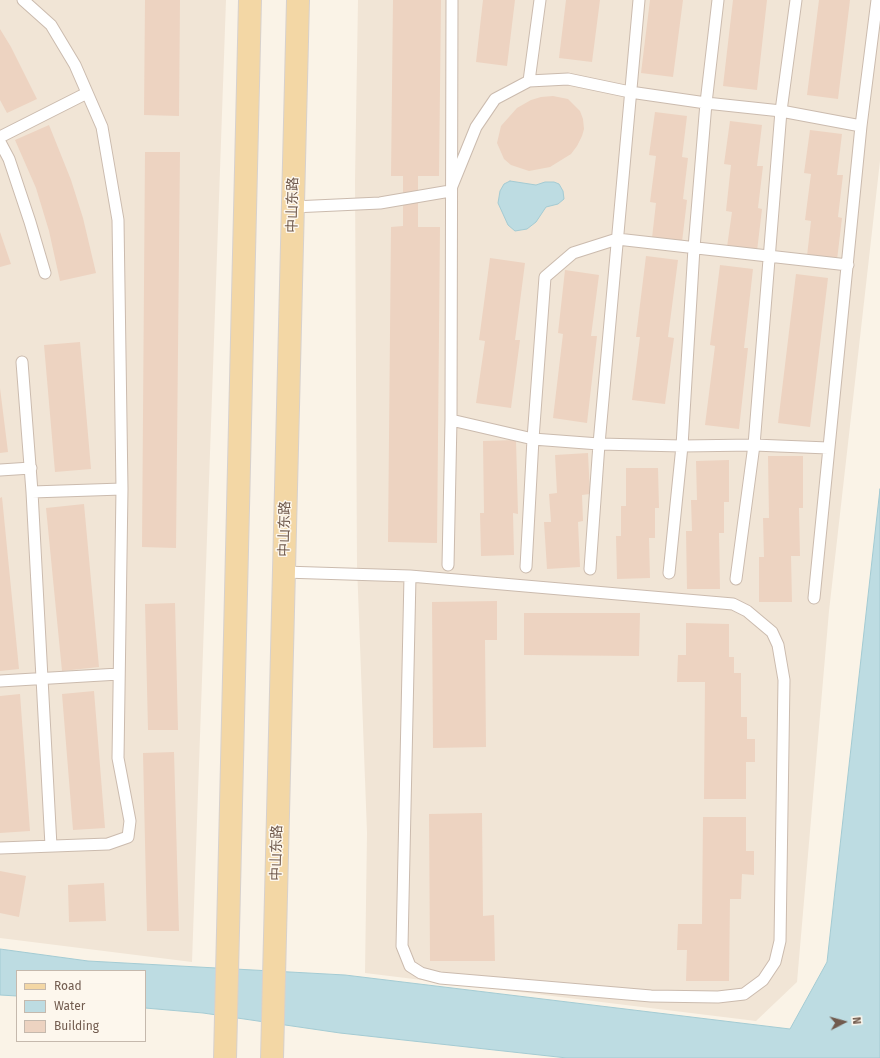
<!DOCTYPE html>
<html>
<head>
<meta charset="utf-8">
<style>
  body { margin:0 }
  #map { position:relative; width:880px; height:1058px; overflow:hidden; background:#faf3e7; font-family:"Fira Sans",sans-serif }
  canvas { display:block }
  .legend { position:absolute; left:16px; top:970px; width:130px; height:72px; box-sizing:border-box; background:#fdf7ed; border:1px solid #c5b9ad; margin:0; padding:5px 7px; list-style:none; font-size:12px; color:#715b4e }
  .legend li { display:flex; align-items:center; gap:8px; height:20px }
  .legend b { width:20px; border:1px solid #c5b9ad }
  .north { position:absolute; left:824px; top:1002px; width:40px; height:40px; -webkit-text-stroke:3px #fdf7ed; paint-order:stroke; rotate:84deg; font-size:11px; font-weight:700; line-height:16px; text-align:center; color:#715b4e }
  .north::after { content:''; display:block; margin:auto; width:14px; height:18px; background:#715b4e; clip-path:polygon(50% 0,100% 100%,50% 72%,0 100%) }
</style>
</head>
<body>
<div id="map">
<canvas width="880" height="1058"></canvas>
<ul class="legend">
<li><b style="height:5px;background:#f3d7a5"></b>Road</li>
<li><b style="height:11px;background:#bddce2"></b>Water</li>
<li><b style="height:11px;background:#edd3c1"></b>Building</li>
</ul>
<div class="north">N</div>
</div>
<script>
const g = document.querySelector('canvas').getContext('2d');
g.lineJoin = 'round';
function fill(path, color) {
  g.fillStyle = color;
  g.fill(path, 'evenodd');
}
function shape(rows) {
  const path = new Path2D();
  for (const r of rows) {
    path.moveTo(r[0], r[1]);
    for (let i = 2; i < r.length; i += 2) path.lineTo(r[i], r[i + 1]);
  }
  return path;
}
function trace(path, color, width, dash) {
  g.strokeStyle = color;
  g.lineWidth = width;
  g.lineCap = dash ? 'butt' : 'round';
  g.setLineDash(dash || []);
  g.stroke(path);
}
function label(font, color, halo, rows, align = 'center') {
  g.font = font + ' "Fira Sans","Noto Sans SC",sans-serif';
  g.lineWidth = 3;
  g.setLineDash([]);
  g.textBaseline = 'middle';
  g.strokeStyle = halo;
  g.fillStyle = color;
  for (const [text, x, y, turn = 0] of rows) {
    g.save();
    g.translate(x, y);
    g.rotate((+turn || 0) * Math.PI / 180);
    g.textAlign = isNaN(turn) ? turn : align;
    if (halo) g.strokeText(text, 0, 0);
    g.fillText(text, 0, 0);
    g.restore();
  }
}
const residential = shape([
  [0,0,226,0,192,962,0,938],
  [358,0,880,0,880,161,829,611,797,982,756,1021,365,973,367,833,357,565,355,181]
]);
const water = shape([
  [510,181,536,185,545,182,554,182,559,184,563,191,564,199,558,204,546,207,536,222,527,229,515,231,508,225,498,203,500,191,504,184,510,181],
  [880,489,880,1058,567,1058,340,1033,203,1013,145,1008,145,971,17,971,17,996,0,995,0,949,88,961,345,975,790,1029,827,962,880,489]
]);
const building = shape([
  [145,0,180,0,179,116,144,115],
  [393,0,441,0,439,176,418,176,418,227,440,227,437,543,388,542,391,227,403,226,403,176,391,176],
  [483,0,515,0,507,66,476,62],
  [566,0,600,0,592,62,559,58],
  [650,0,683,0,673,77,641,73],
  [733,0,767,0,757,90,723,86],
  [819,0,850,0,838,99,807,95],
  [0,29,11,47,37,99,7,113,0,100],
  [553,96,568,99,580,111,583,119,584,129,582,136,577,146,571,154,550,167,529,171,511,165,504,159,497,143,501,126,517,108,531,100,541,97],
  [655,112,687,116,682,157,688,158,683,199,687,200,682,242,652,238,656,203,650,202,656,156,649,155],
  [730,121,762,125,757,166,763,166,758,208,762,209,757,251,727,247,732,212,726,211,731,165,724,164],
  [49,125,71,180,83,218,96,273,60,281,49,231,36,188,15,140],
  [810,130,842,134,837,175,843,175,838,217,842,218,837,260,807,256,811,221,805,220,811,174,804,173],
  [145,152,180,152,176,548,142,547],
  [0,232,11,264,0,267],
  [646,256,678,260,668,337,674,338,665,404,632,400,640,337,636,337],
  [490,258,525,263,515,340,520,340,511,408,476,403,485,341,479,340],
  [720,265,753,269,744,348,748,348,739,429,705,425,715,346,710,345],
  [565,270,599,275,591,336,597,336,587,423,553,418,563,334,558,333],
  [796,274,828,278,810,427,778,423],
  [80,342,91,469,55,472,44,345],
  [0,388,8,452,0,453],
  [516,440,518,514,513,513,514,555,481,556,480,513,484,513,483,441],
  [588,453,590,494,582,495,583,521,578,522,580,567,547,569,544,522,551,522,549,494,557,493,555,455],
  [768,456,803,456,803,508,799,508,800,556,791,556,792,602,759,602,759,557,764,557,763,518,769,518],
  [729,460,729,502,724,502,724,533,719,533,720,589,687,589,686,531,692,531,691,500,697,500,696,461],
  [626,468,658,468,659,508,655,508,655,538,649,538,650,578,617,579,616,536,621,536,621,506,626,506],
  [2,497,19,669,0,671,0,498],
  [84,504,99,667,62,671,46,508],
  [497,601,497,640,485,640,486,747,433,748,432,602],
  [175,603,178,730,148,730,145,604],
  [524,613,640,613,639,656,524,655],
  [686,623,729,624,729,657,734,657,734,673,741,673,741,717,747,717,747,739,755,739,755,762,746,762,746,799,704,799,705,682,677,682,678,655,686,655],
  [94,691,105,828,73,830,62,694],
  [20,694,30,831,0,833,0,696],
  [174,752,179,931,147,931,143,753],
  [482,813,483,916,494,915,495,961,430,961,429,814],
  [703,817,746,817,746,851,754,851,754,875,742,874,741,899,730,899,729,981,686,981,687,950,677,950,678,924,702,924],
  [0,871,26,876,19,917,0,913],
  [104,883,106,921,69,922,68,885]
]);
const service = shape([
  [529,81,540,0],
  [0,137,87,93],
  [0,142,9,159,30,222,45,273],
  [293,207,380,203,450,191,476,127,495,99,529,81,568,79,630,92,706,103,781,111,861,126],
  [22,362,32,492,51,846],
  [451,420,533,439,599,444,682,446,754,445,828,448],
  [0,470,31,468],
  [32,492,122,489],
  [448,565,451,420,452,0],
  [526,567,533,439,545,277,573,253,617,239,848,265],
  [590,569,599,444,639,0],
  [284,572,410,576,733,604,747,611,772,632,778,645,784,680,780,941,775,962,763,980,744,994,718,997,651,996,440,978,421,973,410,966,402,946,410,576],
  [669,573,682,446,694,248,706,103,718,0],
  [736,579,754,445,781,111,796,0],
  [814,598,861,126,877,0],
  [0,681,119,674],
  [0,848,108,844,128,837,130,821,118,758,122,489,118,220,102,127,75,65,51,25,23,0]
]);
const primary = shape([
  [225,1058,250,0],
  [272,1058,298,0]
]);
const streetNames = [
  ["中山东路",293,205,-89],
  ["中山东路",285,529,-89],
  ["中山东路",277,853,-89]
];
fill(residential, '#f1e5d6');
fill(water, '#bddce2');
trace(water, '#a4cbd3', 1);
fill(building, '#edd3c1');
trace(service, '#cbbbae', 13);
trace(primary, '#d7d1cd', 24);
trace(service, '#fff', 11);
trace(primary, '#f3d7a5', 22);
label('14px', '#715b4e', '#fdf7ed', streetNames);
</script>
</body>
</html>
